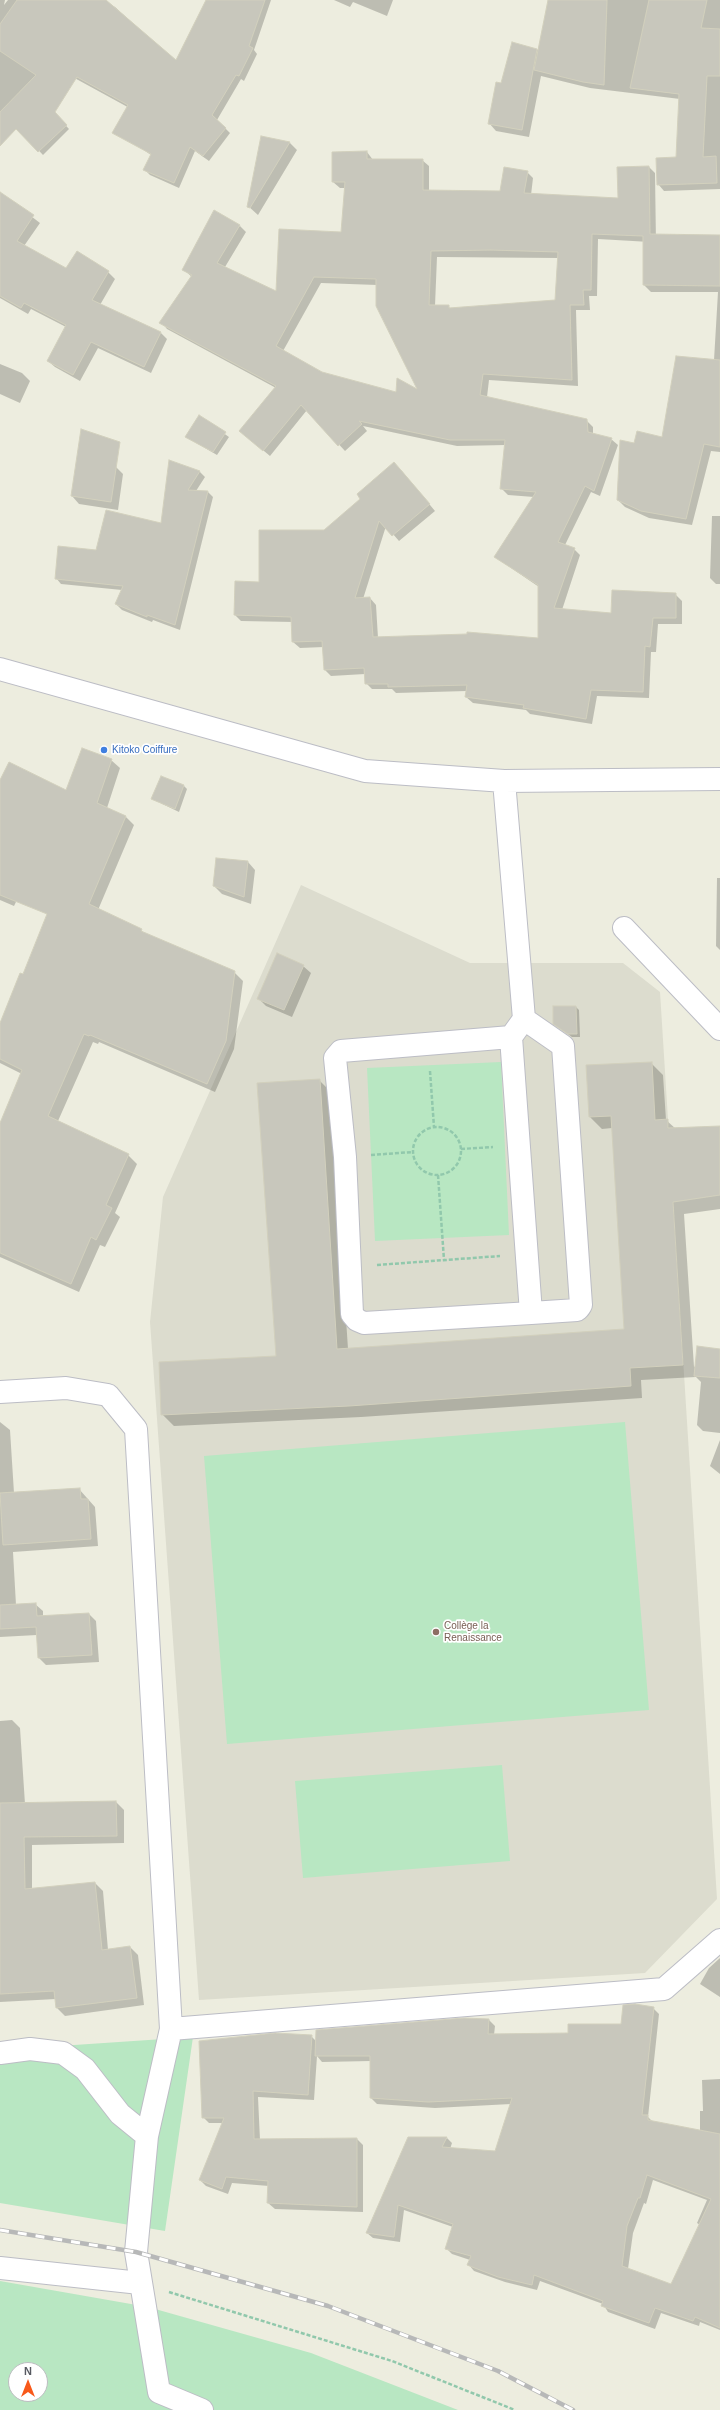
<!DOCTYPE html>
<html>
<head>
<meta charset="utf-8">
<style>
  body { margin:0 }
  #map { position:relative; width:720px; height:2410px; overflow:hidden; background:#ededdf; font-family:Helvetica,sans-serif }
  canvas { display:block }
  .north { position:absolute; left:8px; top:2362px; width:40px; height:40px; box-sizing:border-box; background:#fff; border:1px solid #bcbdc0; border-radius:50%; rotate:0deg; font-size:11px; font-weight:700; line-height:16px; text-align:center; color:#585a62 }
  .north::after { content:''; display:block; margin:auto; width:14px; height:18px; background:#f8591a; clip-path:polygon(50% 0,100% 100%,50% 72%,0 100%) }
</style>
</head>
<body>
<div id="map">
<canvas width="720" height="2410"></canvas>
<div class="north">N</div>
</div>
<script>
const g = document.querySelector('canvas').getContext('2d');
g.lineJoin = 'round';
function fill(path, color) {
  g.fillStyle = color;
  g.fill(path, 'evenodd');
}
function shape(rows) {
  const path = new Path2D();
  for (const r of rows) {
    if (r.length === 3) {
      path.moveTo(r[0] + r[2], r[1]);
      path.arc(r[0], r[1], r[2], 0, 2 * Math.PI);
      continue;
    }
    path.moveTo(r[0], r[1]);
    for (let i = 2; i < r.length; i += 2) path.lineTo(r[i], r[i + 1]);
  }
  return path;
}
function trace(path, color, width, dash) {
  g.strokeStyle = color;
  g.lineWidth = width;
  g.lineCap = dash ? 'butt' : 'round';
  g.setLineDash(dash || []);
  g.stroke(path);
}
function label(font, color, halo, rows, align = 'center') {
  g.font = font + ' Helvetica,sans-serif';
  g.lineWidth = 3.5;
  g.setLineDash([]);
  g.textBaseline = 'middle';
  g.strokeStyle = halo;
  g.fillStyle = color;
  for (const [text, x, y, turn = 0] of rows) {
    g.save();
    g.translate(x, y);
    g.rotate((+turn || 0) * Math.PI / 180);
    g.textAlign = isNaN(turn) ? turn : align;
    if (halo) g.strokeText(text, 0, 0);
    g.fillText(text, 0, 0);
    g.restore();
  }
}
const education = shape([
  [301,885,470,963,623,963,660,992,717,1899,645,1973,199,2000,150,1322,163,1197]
]);
const green = shape([
  [501,1062,509,1235,375,1241,367,1068],
  [625,1422,649,1710,227,1744,204,1456],
  [502,1765,510,1861,303,1878,295,1781],
  [193,2037,165,2231,0,2203,0,2050],
  [0,2281,148,2307,311,2353,458,2410,0,2410],
  [16,2370,40,2370,40,2394,16,2394]
]);
const shadow = shape([
  [0,0,5,0,4,5,8,0,104,0,115,7,150,39,144,116,69,75,0,125],
  [208,0,271,0,254,50,257,54,244,81,241,79,217,120,230,133,209,161,195,151,179,188,150,175,145,170,151,155,135,144],
  [334,0,393,0,387,16,353,2,350,7],
  [549,0,720,0,720,189,664,191,658,184,677,158,680,99,590,88,541,76,529,137,496,131,489,123,502,84,537,49,539,52],
  [43,101,69,129,43,155,23,134],
  [262,137,290,143,297,150,258,215,248,206],
  [367,152,373,160,422,160,429,166,429,191,501,192,527,172,533,178,531,195,619,199,649,167,655,173,656,244,720,246,720,452,711,451,692,525,649,518,625,507,618,500,635,444,663,438,714,360,718,292,651,292,644,285,650,242,598,239,597,296,589,296,590,310,576,310,578,386,489,380,487,397,586,420,593,427,593,434,611,439,618,445,600,496,591,492,565,545,574,549,580,555,562,610,612,614,675,594,682,601,682,624,658,624,656,652,651,652,649,698,597,696,592,724,530,714,526,710,473,703,466,697,467,691,396,693,392,689,372,689,366,683,365,674,331,676,325,670,324,647,300,648,293,642,293,622,241,621,235,615,260,583,401,470,435,511,399,541,386,526,363,599,370,598,376,605,378,638,539,639,539,587,495,557,534,497,508,495,501,488,506,445,457,446,363,426,367,431,345,451,307,410,270,456,240,431,276,388,167,329,161,322,192,277,183,269,240,226,246,232,225,267,277,293,342,233,346,188,340,188,333,182],
  [437,257,558,258,556,300,451,309,448,306,435,306],
  [321,283,377,285,419,391,396,394,321,373,283,351],
  [10,200,40,223,24,246,66,269,108,272,115,279,100,305,160,332,167,339,151,373,98,348,80,381,55,367,48,361,66,327,31,309,28,314,0,298,0,215],
  [0,364,22,373,30,381,20,403,0,394],
  [199,416,229,437,217,455,186,437],
  [170,461,200,472,205,477,196,491,208,492,213,497,180,630,153,620,152,622,122,610,116,604,122,590,61,584,56,578,97,551,162,524],
  [116,467,123,474,118,510,79,504,72,496],
  [712,516,720,516,720,584,716,584,710,578],
  [111,760,120,768,107,808,125,816,134,825,98,910,141,930,145,934,234,972,243,981,234,1049,215,1092,99,1042,98,1044,93,1042,58,1121,128,1155,137,1164,115,1213,120,1217,105,1247,100,1245,79,1292,0,1257,0,1126,22,1074,0,1063,0,1025,24,976,48,915,62,807,14,906,0,900,0,783,66,795],
  [183,785,187,789,179,812,152,799],
  [248,862,255,870,251,904,222,894,214,886],
  [717,878,720,878,720,950,716,946],
  [303,966,311,973,292,1017,266,1006,258,998],
  [576,1007,579,1010,580,1037,572,1037,554,1024],
  [651,1063,663,1075,666,1120,676,1129,720,1127,720,1209,684,1214,694,1367,720,1350,720,1433,703,1431,697,1425,701,1382,696,1377,641,1380,642,1398,361,1417,174,1426,162,1414,277,1357,319,1080,331,1092,348,1349,625,1330,612,1128,602,1129,590,1117],
  [0,1422,10,1430,14,1493,79,1489,95,1507,98,1546,13,1552,16,1605,35,1604,43,1611,43,1616,89,1614,96,1621,99,1662,46,1665,39,1658,37,1635,0,1637],
  [720,1440,720,1474,710,1466],
  [12,1720,20,1728,25,1804,116,1802,124,1810,124,1843,32,1845,32,1889,95,1883,103,1891,108,1950,130,1947,138,1955,144,2005,65,2016,57,2008,56,1999,0,2002,0,1721],
  [720,1958,720,1997,700,1984,709,1968],
  [653,2008,659,2014,648,2117,653,2122,700,2131,700,2111,703,2111,702,2080,720,2079,720,2330,700,2322,699,2326,661,2313,655,2329,608,2312,603,2304,540,2281,537,2290,505,2282,474,2271,469,2265,470,2260,452,2254,446,2248,453,2227,404,2210,400,2242,373,2238,367,2233,447,2138,452,2143,450,2149,496,2152,511,2104,435,2108,377,2104,371,2098,371,2061,322,2062,317,2056,314,2100,258,2097,260,2140,357,2139,363,2145,363,2212,275,2209,268,2203,269,2186,232,2183,228,2194,206,2186,200,2180,223,2123,209,2123,203,2117,311,2036,316,2041,489,2020,495,2026,494,2035,569,2034,622,2025],
  [653,2180,707,2200,697,2223,700,2225,671,2285,628,2269,633,2233,644,2203,646,2204]
]);
const building = shape([
  [17,0,106,0,176,60,206,0,265,0,249,46,253,48,239,76,236,75,212,115,226,128,203,156,190,147,174,183,143,170,151,154,112,133,128,105,77,77,55,112,67,125,38,152,16,129,0,146,0,112,36,75,0,51,0,24,17,0],
  [548,0,607,0,604,85,583,82,534,70,548,0],
  [649,0,707,0,701,28,720,29,720,76,707,76,703,157,716,156,717,183,657,185,656,158,676,157,679,94,630,88,649,0],
  [512,42,537,49,522,130,488,124,496,82,501,83,512,42],
  [261,136,290,142,250,208,247,207,261,136],
  [367,151,367,159,423,159,423,190,500,191,504,167,528,171,524,193,618,198,617,167,649,166,650,234,720,235,720,286,643,285,643,236,592,234,591,290,583,290,584,305,570,305,572,380,483,374,480,395,587,419,588,432,612,438,594,491,585,486,558,542,575,548,554,608,611,613,612,590,676,593,676,618,653,618,650,647,645,646,643,692,591,690,586,719,523,708,524,705,465,697,467,685,388,687,388,684,365,684,364,668,324,670,322,641,292,642,291,617,234,615,235,581,259,582,259,530,324,530,360,499,357,494,394,462,430,504,392,536,379,521,355,598,370,597,373,637,467,634,467,632,538,638,538,585,494,557,536,492,500,489,505,440,450,440,359,421,362,424,338,446,301,405,263,451,239,431,276,386,159,323,192,275,182,270,214,210,240,225,217,263,276,291,279,229,341,232,345,182,332,182,332,152,367,151],
  [491,250,558,252,555,300,449,308,449,305,429,305,431,251,491,250],
  [314,277,376,279,376,306,417,389,397,378,396,392,322,372,276,346,314,277],
  [0,192,34,215,17,241,66,268,77,251,109,271,92,300,161,332,144,367,91,342,73,375,47,361,66,325,24,303,21,308,0,296,0,192],
  [676,356,720,360,720,447,704,444,686,519,641,511,617,500,620,440,634,443,637,431,662,437,676,356],
  [199,415,226,432,213,452,185,437,199,415],
  [81,429,120,442,111,502,71,496,81,429],
  [169,460,200,471,188,490,208,491,175,625,147,615,147,617,115,604,123,586,55,579,58,546,96,550,106,510,161,523,169,460],
  [82,748,112,759,97,803,126,816,89,904,142,929,141,931,235,971,226,1041,207,1084,90,1035,89,1036,84,1034,48,1116,129,1154,106,1205,112,1208,96,1240,91,1237,71,1284,0,1253,0,1123,22,1070,0,1059,0,1023,20,973,23,974,47,914,0,895,0,780,9,762,66,790,82,748],
  [161,776,184,785,175,809,151,799,161,776],
  [216,858,248,861,244,897,213,886,216,858],
  [277,953,304,965,284,1010,257,999,277,953],
  [553,1006,576,1006,577,1034,568,1034,553,1024,553,1006],
  [652,1062,655,1120,668,1119,668,1128,720,1126,720,1195,673,1202,683,1365,630,1368,631,1386,349,1406,161,1415,159,1362,276,1356,257,1083,320,1079,337,1349,624,1329,611,1116,589,1117,586,1065,652,1062],
  [697,1346,720,1349,720,1378,694,1376,697,1346],
  [80,1488,81,1499,88,1499,91,1539,3,1545,0,1493,80,1488],
  [36,1603,37,1616,89,1613,92,1655,38,1658,36,1627,0,1629,0,1605,36,1603],
  [116,1801,117,1836,24,1837,25,1889,95,1882,102,1950,130,1946,137,1998,56,2008,54,1991,0,1994,0,1803,116,1801],
  [635,2004,654,2007,642,2115,648,2115,648,2120,720,2134,720,2328,695,2317,693,2321,655,2308,649,2323,601,2306,603,2301,534,2275,532,2285,498,2277,467,2265,471,2256,445,2249,453,2224,398,2205,394,2237,366,2233,408,2137,447,2137,442,2147,495,2151,512,2098,428,2102,370,2098,370,2056,315,2056,316,2030,464,2018,489,2019,488,2034,568,2033,568,2024,621,2024,623,2005,635,2004],
  [647,2175,711,2199,671,2284,622,2266,627,2226,638,2198,640,2198,647,2175],
  [275,2033,312,2035,308,2095,253,2091,254,2139,357,2138,357,2207,267,2203,268,2181,226,2177,222,2189,199,2180,224,2118,202,2118,199,2041,275,2033]
]);
const path = shape([
  [430,1071,434,1127],
  [437,1151,24],
  [461,1149,493,1147],
  [371,1155,413,1152],
  [438,1175,444,1260],
  [377,1265,500,1256],
  [169,2292,392,2361,515,2410]
]);
const minor = shape([
  [0,669,365,771,504,781,720,779],
  [504,781,524,1019,511,1037,531,1313],
  [624,928,720,1029],
  [511,1037,341,1051,335,1058,345,1157,352,1314,357,1320,364,1323,531,1313,577,1310,579,1308,581,1305,563,1046,524,1019],
  [0,1392,66,1388,108,1395,136,1429,171,2029,147,2136,136,2252,159,2392,202,2410],
  [171,2029,664,1989,720,1940],
  [0,2053,30,2049,63,2053,85,2069,120,2114,147,2136],
  [0,2268,140,2283]
]);
const rail = shape([
  [0,2230,136,2252,328,2306,498,2371,573,2410]
]);
const markers = [
  [104,750,4,"#3f7fe0"],
  [436,1632,4,"#8d6e63"]
];
const shopNames = [
  ["Kitoko Coiffure",112,750]
];
const educationNames = [
  ["Collège la",444,1626],
  ["Renaissance",444,1638]
];
fill(education, '#dcdcce');
fill(green, '#b8e7c2');
fill(shadow, '#0003');
fill(building, '#c8c7bc');
trace(building, '#d2d0bd', 1);
trace(minor, '#bcbdc5', 24);
trace(path, '#91c8ac', 2.5, [4, 2]);
trace(minor, '#fff', 22);
trace(rail, '#b7b8b8', 4.5);
trace(rail, '#fff', 3, [9]);
for (const [x, y, r, color] of markers) {
  const dot = new Path2D();
  dot.arc(x, y, r, 0, 2 * Math.PI);
  g.fillStyle = color;
  g.fill(dot);
  trace(dot, '#fff', 1.5);
}
label('10px', '#366cbe', '#fff', shopNames, 'left');
label('10px', '#785e54', '#fff', educationNames, 'left');
</script>
</body>
</html>
